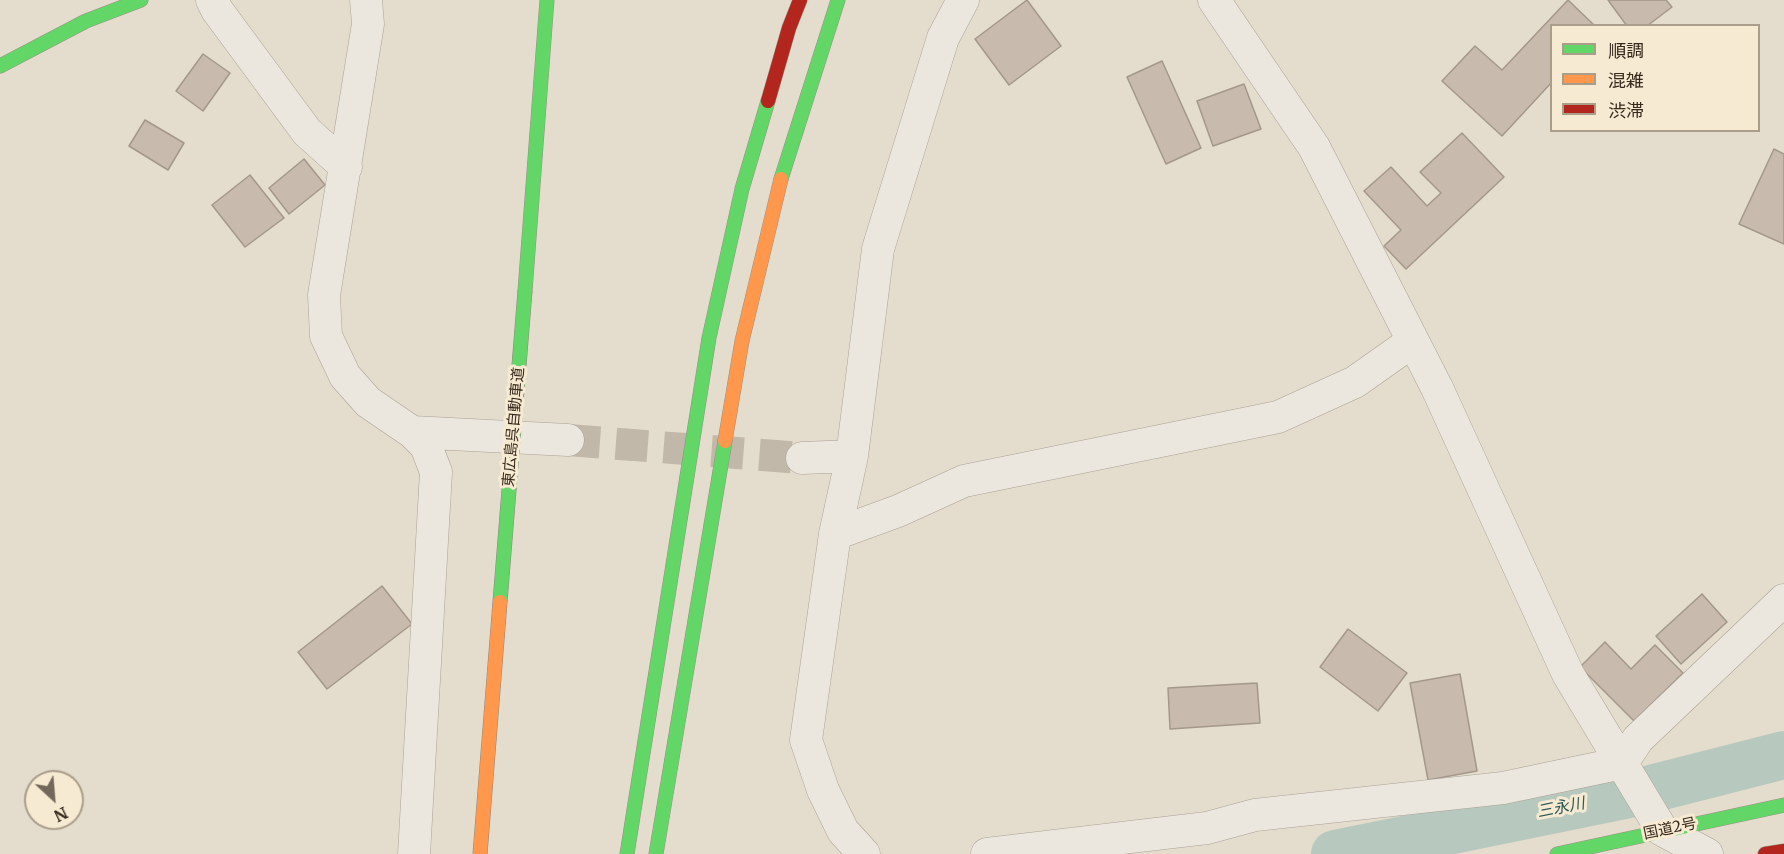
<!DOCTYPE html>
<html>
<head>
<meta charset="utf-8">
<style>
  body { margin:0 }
  #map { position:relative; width:1784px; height:854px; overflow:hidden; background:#e4dccc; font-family:Merriweather,"Noto Sans JP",serif }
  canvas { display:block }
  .legend { position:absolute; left:1550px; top:24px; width:210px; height:108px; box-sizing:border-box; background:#f6ead2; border:2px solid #aa9d8a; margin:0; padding:8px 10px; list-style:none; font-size:18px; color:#38291d }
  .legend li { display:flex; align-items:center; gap:12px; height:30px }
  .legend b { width:30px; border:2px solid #aa9d8a }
  .north { position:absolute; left:24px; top:770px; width:60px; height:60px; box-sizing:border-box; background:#f6ead2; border:2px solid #aa9d8a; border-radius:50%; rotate:154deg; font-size:16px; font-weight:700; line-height:24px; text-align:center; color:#38291d }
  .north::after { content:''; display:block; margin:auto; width:21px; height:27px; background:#74685a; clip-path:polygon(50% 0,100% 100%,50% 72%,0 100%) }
</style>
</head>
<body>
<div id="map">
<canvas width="1784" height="854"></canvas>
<ul class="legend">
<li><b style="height:8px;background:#63d668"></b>順調</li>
<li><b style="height:8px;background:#ff974d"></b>混雑</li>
<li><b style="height:8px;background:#b3261e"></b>渋滞</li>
</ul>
<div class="north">N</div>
</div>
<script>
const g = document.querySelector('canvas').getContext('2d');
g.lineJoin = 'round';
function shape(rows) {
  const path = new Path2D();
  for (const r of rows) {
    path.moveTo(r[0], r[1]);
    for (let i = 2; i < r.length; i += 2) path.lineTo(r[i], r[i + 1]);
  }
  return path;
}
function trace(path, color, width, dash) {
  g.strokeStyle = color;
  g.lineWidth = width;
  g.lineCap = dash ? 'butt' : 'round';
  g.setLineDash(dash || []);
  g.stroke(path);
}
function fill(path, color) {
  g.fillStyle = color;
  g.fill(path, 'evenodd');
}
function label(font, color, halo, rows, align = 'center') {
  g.font = font + ' Merriweather,"Noto Sans JP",serif';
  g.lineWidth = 6;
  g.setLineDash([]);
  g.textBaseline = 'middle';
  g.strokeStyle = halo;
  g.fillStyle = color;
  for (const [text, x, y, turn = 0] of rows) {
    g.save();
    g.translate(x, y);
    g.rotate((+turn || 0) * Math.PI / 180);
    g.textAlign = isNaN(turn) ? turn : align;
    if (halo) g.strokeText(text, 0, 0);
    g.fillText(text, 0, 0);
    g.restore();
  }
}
const river = shape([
  [1335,854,1639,792,1784,755]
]);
const building = shape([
  [1027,0,1061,46,1009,85,975,39,1027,0],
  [1568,0,1595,26,1552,26,1552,82,1502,136,1442,81,1475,46,1502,70,1568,0],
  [1608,0,1666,0,1672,7,1647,26,1627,26,1608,0],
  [203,54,230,73,203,111,176,91,203,54],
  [1162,61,1201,148,1166,164,1127,77,1162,61],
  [1244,84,1261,129,1213,146,1197,101,1244,84],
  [145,120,184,143,168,170,129,146,145,120],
  [1462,133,1504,177,1406,269,1384,246,1401,230,1364,191,1391,167,1427,206,1441,193,1420,172,1462,133],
  [1774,149,1784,154,1784,244,1739,224,1774,149],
  [304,159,325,185,289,214,269,188,304,159],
  [250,175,284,218,245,247,212,205,250,175],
  [382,586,412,624,327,689,298,652,382,586],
  [1702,594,1727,622,1681,664,1656,636,1702,594],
  [1348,629,1407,673,1378,711,1320,667,1348,629],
  [1605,642,1631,669,1655,645,1683,673,1634,721,1580,667,1605,642],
  [1460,674,1477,771,1428,780,1410,683,1460,674],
  [1257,683,1260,723,1170,729,1168,688,1257,683]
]);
const streetTunnel = shape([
  [568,440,802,458]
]);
const street = shape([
  [212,0,217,10,307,132,346,167],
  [366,0,368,24,324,295,326,336,345,376,368,402,412,432,426,446,436,472,414,854],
  [1214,0,1314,147,1437,388,1568,674,1662,830,1707,854],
  [412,432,568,440],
  [802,458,852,456],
  [835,534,898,511,964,481,1278,417,1355,382,1413,341],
  [864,854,843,831,823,790,806,740,835,534,852,456,878,249,943,38,963,0],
  [987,854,1207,828,1255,815,1503,788,1622,763,1638,739,1784,600]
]);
const fast = shape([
  [0,66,86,21,141,0],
  [781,179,838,0],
  [525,291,547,0],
  [627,854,709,338,742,189,768,101],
  [656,854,725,441],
  [1557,854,1784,805]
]);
const slow = shape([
  [725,441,742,341,781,179]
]);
const jam = shape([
  [768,101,789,28,800,0],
  [1765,854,1784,851]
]);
const fastBridge = shape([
  [500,602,525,291]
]);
const slowBridge = shape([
  [480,854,500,602]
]);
const streetNames = [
  ["東広島呉自動車道",514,427,-85],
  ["国道2号",1670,829,-12]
];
const waterNames = [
  ["三永川",1561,808,-11]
];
trace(river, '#b7c9be', 48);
fill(building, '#c8baad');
trace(building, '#a4988b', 1.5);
trace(streetTunnel, '#c2b8a9', 32, [32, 16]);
trace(street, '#a9a196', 33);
trace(fast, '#999185', 15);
trace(slow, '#999185', 15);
trace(jam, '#999185', 15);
trace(street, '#ece7de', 32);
trace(fast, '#63d668', 14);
trace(slow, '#ff974d', 14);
trace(jam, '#b3261e', 14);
trace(fastBridge, '#8f877c', 15, []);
trace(slowBridge, '#8f877c', 15, []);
trace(fastBridge, '#63d668', 14);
trace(slowBridge, '#ff974d', 14);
label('15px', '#38291d', '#f6ead2', streetNames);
label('italic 16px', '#2c5854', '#f6ead2', waterNames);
</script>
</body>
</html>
